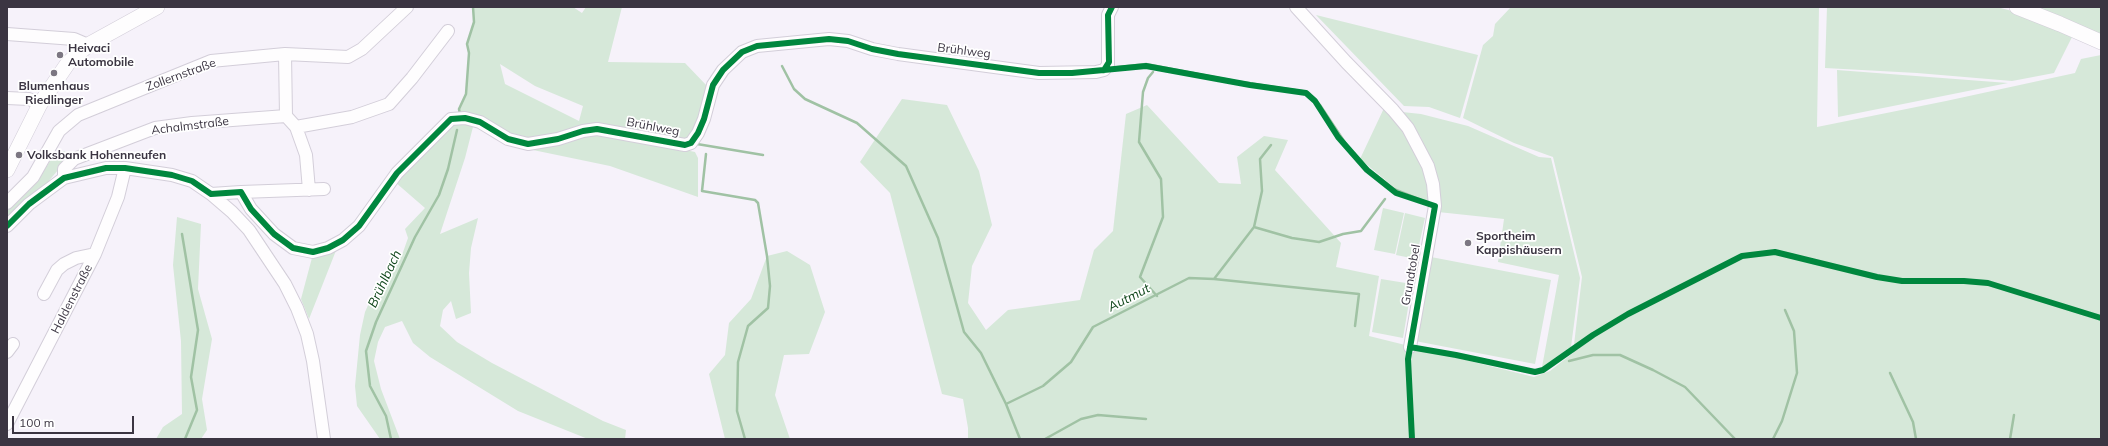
<!DOCTYPE html>
<html>
<head>
<meta charset="utf-8">
<style>
  body { margin:0 }
  #map { position:relative; width:2108px; height:446px; overflow:hidden; background:#f6f2fa; font-family:Mulish,sans-serif }
  canvas { display:block }
  .frame { position:absolute; inset:0; border:8px solid #3b3542; pointer-events:none }
  .scale { position:absolute; left:12px; top:416px; width:122px; height:18px; box-sizing:border-box; border:2px solid #3b3542; border-top:0; padding-left:5px; font-size:12px; line-height:14px; white-space:nowrap; color:#3b3542; -webkit-text-stroke:3px #fff; paint-order:stroke }
</style>
</head>
<body>
<div id="map">
<canvas width="2108" height="446"></canvas>
<div class="frame"></div>
<div class="scale">100 m</div>
</div>
<script>
const g = document.querySelector('canvas').getContext('2d');
g.lineJoin = 'round';
function fill(path, color) {
  g.fillStyle = color;
  g.fill(path, 'evenodd');
}
function shape(rows) {
  const path = new Path2D();
  for (const r of rows) {
    path.moveTo(r[0], r[1]);
    for (let i = 2; i < r.length; i += 2) path.lineTo(r[i], r[i + 1]);
  }
  return path;
}
function trace(path, color, width, dash) {
  g.strokeStyle = color;
  g.lineWidth = width;
  g.lineCap = dash ? 'butt' : 'round';
  g.setLineDash(dash || []);
  g.stroke(path);
}
function label(font, color, halo, rows, align = 'center') {
  g.font = font + ' Mulish,sans-serif';
  g.lineWidth = 3.5;
  g.setLineDash([]);
  g.textBaseline = 'middle';
  g.strokeStyle = halo;
  g.fillStyle = color;
  for (const [text, x, y, turn = 0] of rows) {
    g.save();
    g.translate(x, y);
    g.rotate((+turn || 0) * Math.PI / 180);
    g.textAlign = isNaN(turn) ? turn : align;
    if (halo) g.strokeText(text, 0, 0);
    g.fillText(text, 0, 0);
    g.restore();
  }
}
const green = shape([
  [473,7,573,7,582,13,586,7,622,7,608,62,685,63,708,87,700,119,685,142,595,124,586,125,579,130,528,141,459,115,459,109,466,94,469,53,467,44,474,22],
  [500,64,535,86,583,106,579,121,505,84],
  [1511,7,1819,7,1817,127,1946,101,2075,73,2081,59,2101,55,2101,439,968,439,968,428,963,399,942,394,890,193,860,162,902,99,947,105,979,171,992,225,972,266,968,303,986,330,1008,310,1080,300,1094,250,1113,231,1126,114,1147,105,1219,183,1241,184,1237,157,1264,136,1288,140,1275,170,1341,243,1336,267,1379,276,1369,336,1534,377,1550,371,1573,353,1582,277,1553,157,1514,143,1463,118,1483,45,1493,36,1495,24],
  [1827,7,1997,7,2023,14,2073,35,2054,73,2012,81,1917,73,1825,68],
  [2037,7,2101,7,2101,36],
  [1316,15,1478,55,1460,118,1429,107,1404,106],
  [1837,70,2008,83,1838,117],
  [1385,106,1397,120,1425,168,1430,202,1395,188,1360,159],
  [1402,112,1421,114,1468,126,1539,157,1551,158,1580,278,1571,347,1542,367,1559,275,1498,262,1504,219,1438,212,1434,168,1420,136],
  [474,123,465,158,440,234,478,218,471,248,469,273,471,313,456,319,451,301,443,310,440,326,457,342,492,363,603,421,626,430,625,439,588,439,518,411,430,357,413,343,402,321,385,327,378,342,374,361,381,389,400,439,380,439,357,406,355,386,360,335,365,312,374,292,390,275,402,255,408,238,405,229,425,208,395,182,453,125],
  [599,132,695,152,698,158,698,197,610,166,533,150,522,146],
  [64,151,70,156,47,183,7,219,7,211,37,181,52,158],
  [1383,208,1404,213,1395,254,1374,250],
  [1405,213,1425,218,1416,259,1396,255],
  [177,217,201,224,198,289,212,339,202,399,207,430,201,439,156,439,163,427,182,414,181,341,173,265],
  [337,248,309,319,301,299,313,254],
  [787,251,810,265,825,312,809,354,784,355,775,395,790,439,725,439,709,374,725,355,729,323,751,299,767,256],
  [1431,257,1551,280,1535,364,1415,341],
  [1381,279,1412,284,1403,338,1372,332]
]);
const stream = shape([
  [782,66,794,89,805,99,857,123,906,166,938,238,964,332,981,353,1006,404],
  [1110,68,1146,64,1235,81,1308,92,1320,105,1350,150,1367,168,1394,189,1429,203],
  [1153,72,1148,78,1143,92,1139,142,1161,179,1163,217,1140,277,1157,296],
  [460,115,459,109,466,94,469,53,467,44,474,22,473,7],
  [697,144,763,155],
  [706,154,702,191,755,200,758,203,767,256,770,286,768,308,748,326,738,362,737,411,745,439],
  [1254,227,1292,238,1319,242,1343,234,1361,231,1385,199],
  [182,234,198,330,191,377,197,410,185,439],
  [1214,279,1254,227,1262,191,1260,159,1271,145],
  [1569,361,1593,355,1620,355,1653,370,1685,387,1735,439],
  [1890,373,1913,422,1916,439],
  [391,439,386,416,370,386,366,351,376,322,415,237,439,195,448,169,457,130],
  [1020,439,1006,404,1043,386,1071,362,1093,327,1189,278,1214,279,1359,294,1355,326],
  [1045,439,1081,419,1098,415,1146,419],
  [1773,439,1782,421,1797,373,1794,331,1785,310],
  [2010,439,2014,415]
]);
const minor = shape([
  [1296,7,1346,62,1393,110,1408,128,1428,166,1433,184,1435,206,1410,347],
  [7,34,74,39,88,45],
  [285,54,286,116,296,127,306,155,309,190],
  [7,98,29,99,40,104],
  [296,127,352,117,389,104,412,78,448,31],
  [64,178,64,169,74,159,155,128,192,123,286,116],
  [241,192,324,189],
  [211,194,241,192,251,209,274,234,293,248,313,252,328,248,343,240,359,226,397,173,451,119,465,118,480,122,508,139,528,144,558,139,583,131,597,129,685,145,691,143,698,133,704,119,713,85,723,70,742,52,757,46,829,39,848,41,872,49,898,54,1039,73,1096,72,1104,70,1108,65,1108,15,1112,7],
  [7,203,33,177,59,131,78,115,211,61,285,54,348,57,362,49,407,7],
  [7,226,29,204,64,178,106,168,125,168,172,175,192,181,211,194,232,212,249,230,285,284,297,308,307,334,313,361,324,439],
  [44,294,57,270,64,264,76,258,95,254],
  [7,352,13,344],
  [7,424,95,254,118,197,125,168]
]);
const major = shape([
  [2017,7,2060,24,2101,42],
  [7,170,40,104,68,63,88,45,157,7]
]);
const cycleway = shape([
  [1104,70,1109,62,1108,15,1112,7],
  [7,226,29,204,64,178,106,168,125,168,172,175,192,181,211,194,241,192,251,209,274,234,293,248,313,252,328,248,343,240,359,226,397,173,451,119,465,118,480,122,508,139,528,144,558,139,583,131,597,129,685,145,691,143,698,133,704,119,713,85,723,70,742,52,757,46,829,39,848,41,872,49,898,54,1039,73,1072,73,1146,66,1250,85,1306,93,1315,101,1338,137,1367,170,1396,193,1435,206,1408,359,1412,439],
  [1410,347,1456,355,1535,372,1543,370,1593,335,1628,314,1742,256,1775,252,1877,277,1902,281,1964,281,1988,283,2101,318]
]);
const markers = [
  [60,55,4,"#7c7782"],
  [54,73,4,"#7c7782"],
  [19,155,4,"#7c7782"],
  [1468,243,4,"#7c7782"]
];
const poiNames = [
  ["Heivaci",68,48],
  ["Automobile",68,62],
  ["Blumenhaus",54,86,"center"],
  ["Riedlinger",54,100,"center"],
  ["Volksbank Hohenneufen",27,155],
  ["Sportheim",1476,236],
  ["Kappishäusern",1476,250]
];
const streetNames = [
  ["Brühlweg",964,51,7],
  ["Zollernstraße",181,75,-20],
  ["Achalmstraße",190,126,-7],
  ["Brühlweg",653,127,11],
  ["Grundtobel",1411,275,-80],
  ["Haldenstraße",72,299,-63]
];
const waterNames = [
  ["Brühlbach",385,279,-65],
  ["Autmut",1129,298,-27]
];
fill(green, '#d6e8d9');
trace(stream, '#a0c2a4', 2.5);
trace(minor, '#d3ced9', 14);
trace(major, '#d3ced9', 16);
trace(minor, '#fefdfe', 12);
trace(major, '#fefdfe', 15);
trace(cycleway, '#00873e', 6);
for (const [x, y, r, color] of markers) {
  const dot = new Path2D();
  dot.arc(x, y, r, 0, 2 * Math.PI);
  g.fillStyle = color;
  g.fill(dot);
  trace(dot, '#fff', 1.5);
}
label('bold 12px', '#3b3542', '#fff', poiNames, 'left');
label('12px', '#3b3542', '#fff', streetNames);
label('italic 13px', '#11481c', '#fff', waterNames);
</script>
</body>
</html>
